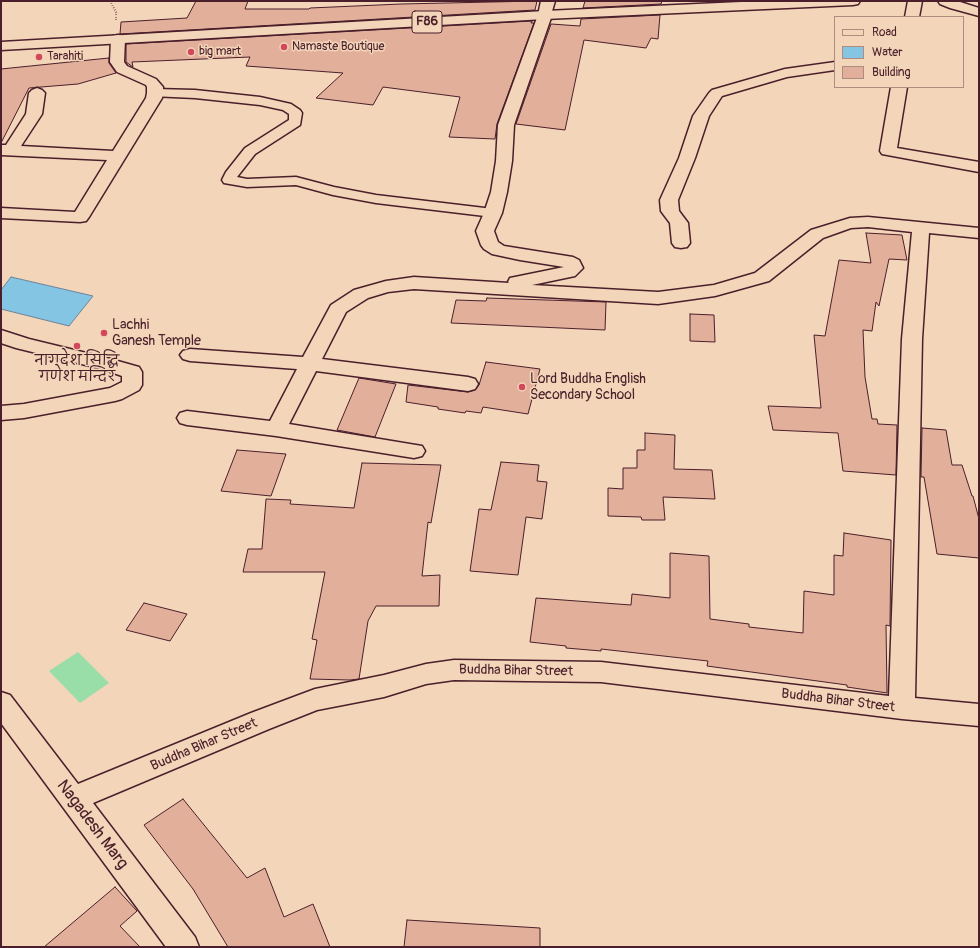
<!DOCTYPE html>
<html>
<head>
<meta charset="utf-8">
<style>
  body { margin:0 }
  #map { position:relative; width:980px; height:948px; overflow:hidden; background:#f3d5b9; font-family:Pangolin,sans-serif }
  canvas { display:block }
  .frame { position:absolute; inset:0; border:2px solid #4a1f2b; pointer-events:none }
  .legend { position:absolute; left:834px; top:16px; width:130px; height:72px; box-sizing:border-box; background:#f3d5b9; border:1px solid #af8c80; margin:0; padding:5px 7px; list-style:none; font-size:12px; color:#4a1f2b }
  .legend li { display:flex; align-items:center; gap:8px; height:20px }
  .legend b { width:20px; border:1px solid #af8c80 }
</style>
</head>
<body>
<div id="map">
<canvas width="980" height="948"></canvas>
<div class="frame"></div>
<ul class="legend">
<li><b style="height:5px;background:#f3d5b9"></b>Road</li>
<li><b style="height:11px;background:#84c5e4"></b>Water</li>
<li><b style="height:11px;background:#e2af9a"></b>Building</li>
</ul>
</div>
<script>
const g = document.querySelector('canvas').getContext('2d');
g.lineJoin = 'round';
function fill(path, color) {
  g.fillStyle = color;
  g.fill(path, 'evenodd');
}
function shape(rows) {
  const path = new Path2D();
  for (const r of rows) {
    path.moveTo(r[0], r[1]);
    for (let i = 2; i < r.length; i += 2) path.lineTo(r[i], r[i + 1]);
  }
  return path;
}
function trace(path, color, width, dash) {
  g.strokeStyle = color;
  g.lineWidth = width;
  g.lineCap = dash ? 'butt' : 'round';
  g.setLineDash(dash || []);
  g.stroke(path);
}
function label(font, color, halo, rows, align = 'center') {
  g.font = font + ' Pangolin,"Playpen Sans Deva",sans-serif';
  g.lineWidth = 3;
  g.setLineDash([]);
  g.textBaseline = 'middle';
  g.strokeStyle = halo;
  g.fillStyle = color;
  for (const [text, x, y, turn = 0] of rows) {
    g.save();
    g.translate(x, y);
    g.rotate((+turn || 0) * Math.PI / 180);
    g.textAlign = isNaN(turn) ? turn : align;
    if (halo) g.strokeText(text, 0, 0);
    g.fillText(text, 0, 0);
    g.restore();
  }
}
const green = shape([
  [78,652,109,683,80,703,49,671]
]);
const water = shape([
  [11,277,93,296,69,326,1,309,1,290,11,277]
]);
const building = shape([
  [196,1,248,1,245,9,309,9,310,8,401,4,537,1,535,10,120,34,121,22,187,18,196,1],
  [585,1,662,1,661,4,583,8,585,1],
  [660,15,658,39,651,38,646,48,584,40,565,130,516,124,551,24,580,26,581,19,660,15],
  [532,21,531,23,534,23,497,124,495,139,449,137,460,97,383,87,373,105,316,98,343,73,246,66,250,57,132,62,133,67,126,62,126,44,532,21],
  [109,58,109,63,116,73,78,84,29,88,1,143,1,69,109,58],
  [866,233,902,235,907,260,889,259,879,306,876,302,872,331,863,330,865,377,872,419,877,419,878,424,897,425,896,475,843,471,838,433,773,430,768,406,821,408,814,335,825,336,839,260,871,263,866,233],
  [487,298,606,302,605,330,451,323,456,300,486,301,487,298],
  [690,314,714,315,715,342,690,341,690,314],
  [486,362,540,369,528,414,483,407,481,413,466,411,465,413,438,409,438,407,406,402,408,385,468,392,475,390,479,385,486,362],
  [359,378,396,384,375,437,337,430,359,378],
  [922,428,946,430,952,465,962,465,972,496,973,496,979,519,979,558,937,554,924,477,921,477,922,428],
  [645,433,675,435,674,469,712,470,715,499,663,497,665,520,642,520,641,517,608,516,608,488,623,489,623,468,637,468,637,450,645,450,645,433],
  [237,450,286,454,271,496,221,491,237,450],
  [501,462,539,465,537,481,547,482,542,519,526,517,518,575,470,571,479,509,491,510,501,462],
  [362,463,441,465,431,523,428,522,422,576,440,575,439,606,376,606,368,621,359,679,350,680,310,679,317,640,312,639,325,572,243,572,248,549,262,549,266,499,291,500,290,504,354,508,362,463],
  [844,533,891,540,890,626,886,625,887,693,847,687,847,685,707,666,708,661,601,649,601,651,566,648,566,646,530,642,536,598,631,605,632,594,670,598,670,553,709,556,710,619,749,624,749,627,803,633,804,591,834,595,834,555,843,556,844,533],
  [144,603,187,614,170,641,126,630,144,603],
  [183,799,247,878,265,868,284,917,313,904,330,947,228,947,193,889,144,825,183,799],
  [115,887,137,911,120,926,140,947,44,947,115,887],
  [407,920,540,928,540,947,404,947,407,920]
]);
const path = shape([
  [110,1,116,12,116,21]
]);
const service = shape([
  [155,89,195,90,260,97,291,104,300,110,302,113,300,125,255,154,237,177,247,179,296,177,334,187,376,195,493,209,498,210,500,213,498,216,493,217,376,203,333,195,296,185,247,187,224,183,222,180,226,172,245,148,289,120,289,114,283,110,260,105,195,98,151,96,149,93,151,90,155,89]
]);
const minor = shape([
  [908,1,922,1,919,17,905,17,908,1],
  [938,1,957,1,979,8,979,16,950,8,940,4,938,1],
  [545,11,550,12,552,15,514,125,512,161,507,192,502,213,494,231,498,242,504,246,573,257,579,260,583,268,575,276,532,285,658,292,714,285,755,273,811,230,850,218,868,217,979,228,979,238,929,233,922,339,915,698,979,704,979,726,902,719,601,682,454,680,426,684,384,697,317,710,269,729,93,803,195,937,199,947,166,947,1,723,1,692,10,695,78,784,251,713,315,689,384,675,426,664,454,660,601,662,889,696,902,339,912,232,868,227,851,228,823,238,769,281,715,296,658,304,414,289,388,292,368,298,346,312,322,359,468,377,475,379,478,384,475,389,468,391,316,371,289,424,422,446,425,451,422,456,414,458,276,436,187,425,180,423,177,418,180,413,187,411,270,421,297,369,190,361,183,359,180,355,183,351,190,349,303,357,331,305,354,290,386,281,414,277,509,283,508,282,510,278,564,267,520,260,492,254,484,249,481,245,476,231,484,213,491,192,496,161,498,125,538,15,540,12,545,11],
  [118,35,123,36,125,39,124,62,127,66,156,79,163,87,163,93,162,98,89,217,86,221,80,222,1,218,1,208,75,212,107,160,1,155,1,145,6,145,26,114,29,93,32,90,37,88,42,90,45,93,42,114,21,146,113,151,146,98,147,93,147,87,146,85,117,72,110,62,111,39,113,36,118,35],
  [835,62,835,70,787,77,722,96,720,99,709,116,695,158,678,200,679,211,688,223,690,243,687,247,681,248,675,247,672,243,670,223,661,211,660,200,679,158,693,116,709,93,712,90,785,69,835,62],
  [891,87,907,87,897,148,979,162,979,172,882,154,880,151,891,87],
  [1,330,29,339,107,358,139,367,142,372,142,385,139,390,122,399,115,401,24,418,1,420,1,406,24,404,110,388,122,382,122,376,102,369,16,348,1,343,1,330]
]);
const secondary = shape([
  [541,1,555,1,550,18,545,19,540,18,538,15,541,1]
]);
const primary = shape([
  [763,1,860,1,858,4,853,5,545,19,1,50,1,42,545,11,763,1]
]);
const markers = [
  [284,47,4,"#d1495b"],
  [191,52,4,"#d1495b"],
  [39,57,4,"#d1495b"],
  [104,333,4,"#d1495b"],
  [77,346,4,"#d1495b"],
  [522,387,4,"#d1495b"]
];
const farPoinames = [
  ["Namaste Boutique",292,47],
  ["big mart",199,52],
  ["Tarahiti",47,57]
];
const shields = [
  [427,22,30]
];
const shieldNames = [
  ["F86",427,22]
];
const poiNames = [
  ["Lachhi",112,325],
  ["Ganesh Temple",112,341],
  ["नागदेश सिद्धि",77,361,"center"],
  ["गणेश मन्दिर",77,377,"center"],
  ["Lord Buddha English",530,379],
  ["Secondary School",530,395]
];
const streetNames = [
  ["Buddha Bihar Street",516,671,1],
  ["Buddha Bihar Street",838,701,7],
  ["Buddha Bihar Street",204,745,-23]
];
const nearStreetnames = [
  ["Nagadesh Marg",92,825,53]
];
fill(green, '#99dda9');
fill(water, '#84c5e4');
trace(water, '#6d839a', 1);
fill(building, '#e2af9a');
trace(building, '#4a1f2b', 1);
trace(service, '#4a1f2b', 3);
trace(minor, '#4a1f2b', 3);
trace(secondary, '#4a1f2b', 3);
trace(primary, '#4a1f2b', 3);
trace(path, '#4a1f2b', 2, [0.5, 2]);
fill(service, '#f3d5b9');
fill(minor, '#f3d5b9');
fill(secondary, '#f3d5b9');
fill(primary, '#f3d5b9');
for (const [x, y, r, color] of markers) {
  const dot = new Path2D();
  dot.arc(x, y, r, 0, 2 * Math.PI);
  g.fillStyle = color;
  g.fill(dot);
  trace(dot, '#f3d5b9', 1.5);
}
label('12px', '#4a1f2b', '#f3d5b9', farPoinames, 'left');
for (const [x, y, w] of shields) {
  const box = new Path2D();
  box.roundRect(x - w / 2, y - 11, w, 22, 3);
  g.fillStyle = '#f3d5b9';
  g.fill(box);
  trace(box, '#4a1f2b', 1);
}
label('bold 13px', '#4a1f2b', null, shieldNames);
label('14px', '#4a1f2b', '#f3d5b9', poiNames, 'left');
label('14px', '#4a1f2b', '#f3d5b9', streetNames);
label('17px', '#4a1f2b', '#f3d5b9', nearStreetnames);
</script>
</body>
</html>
